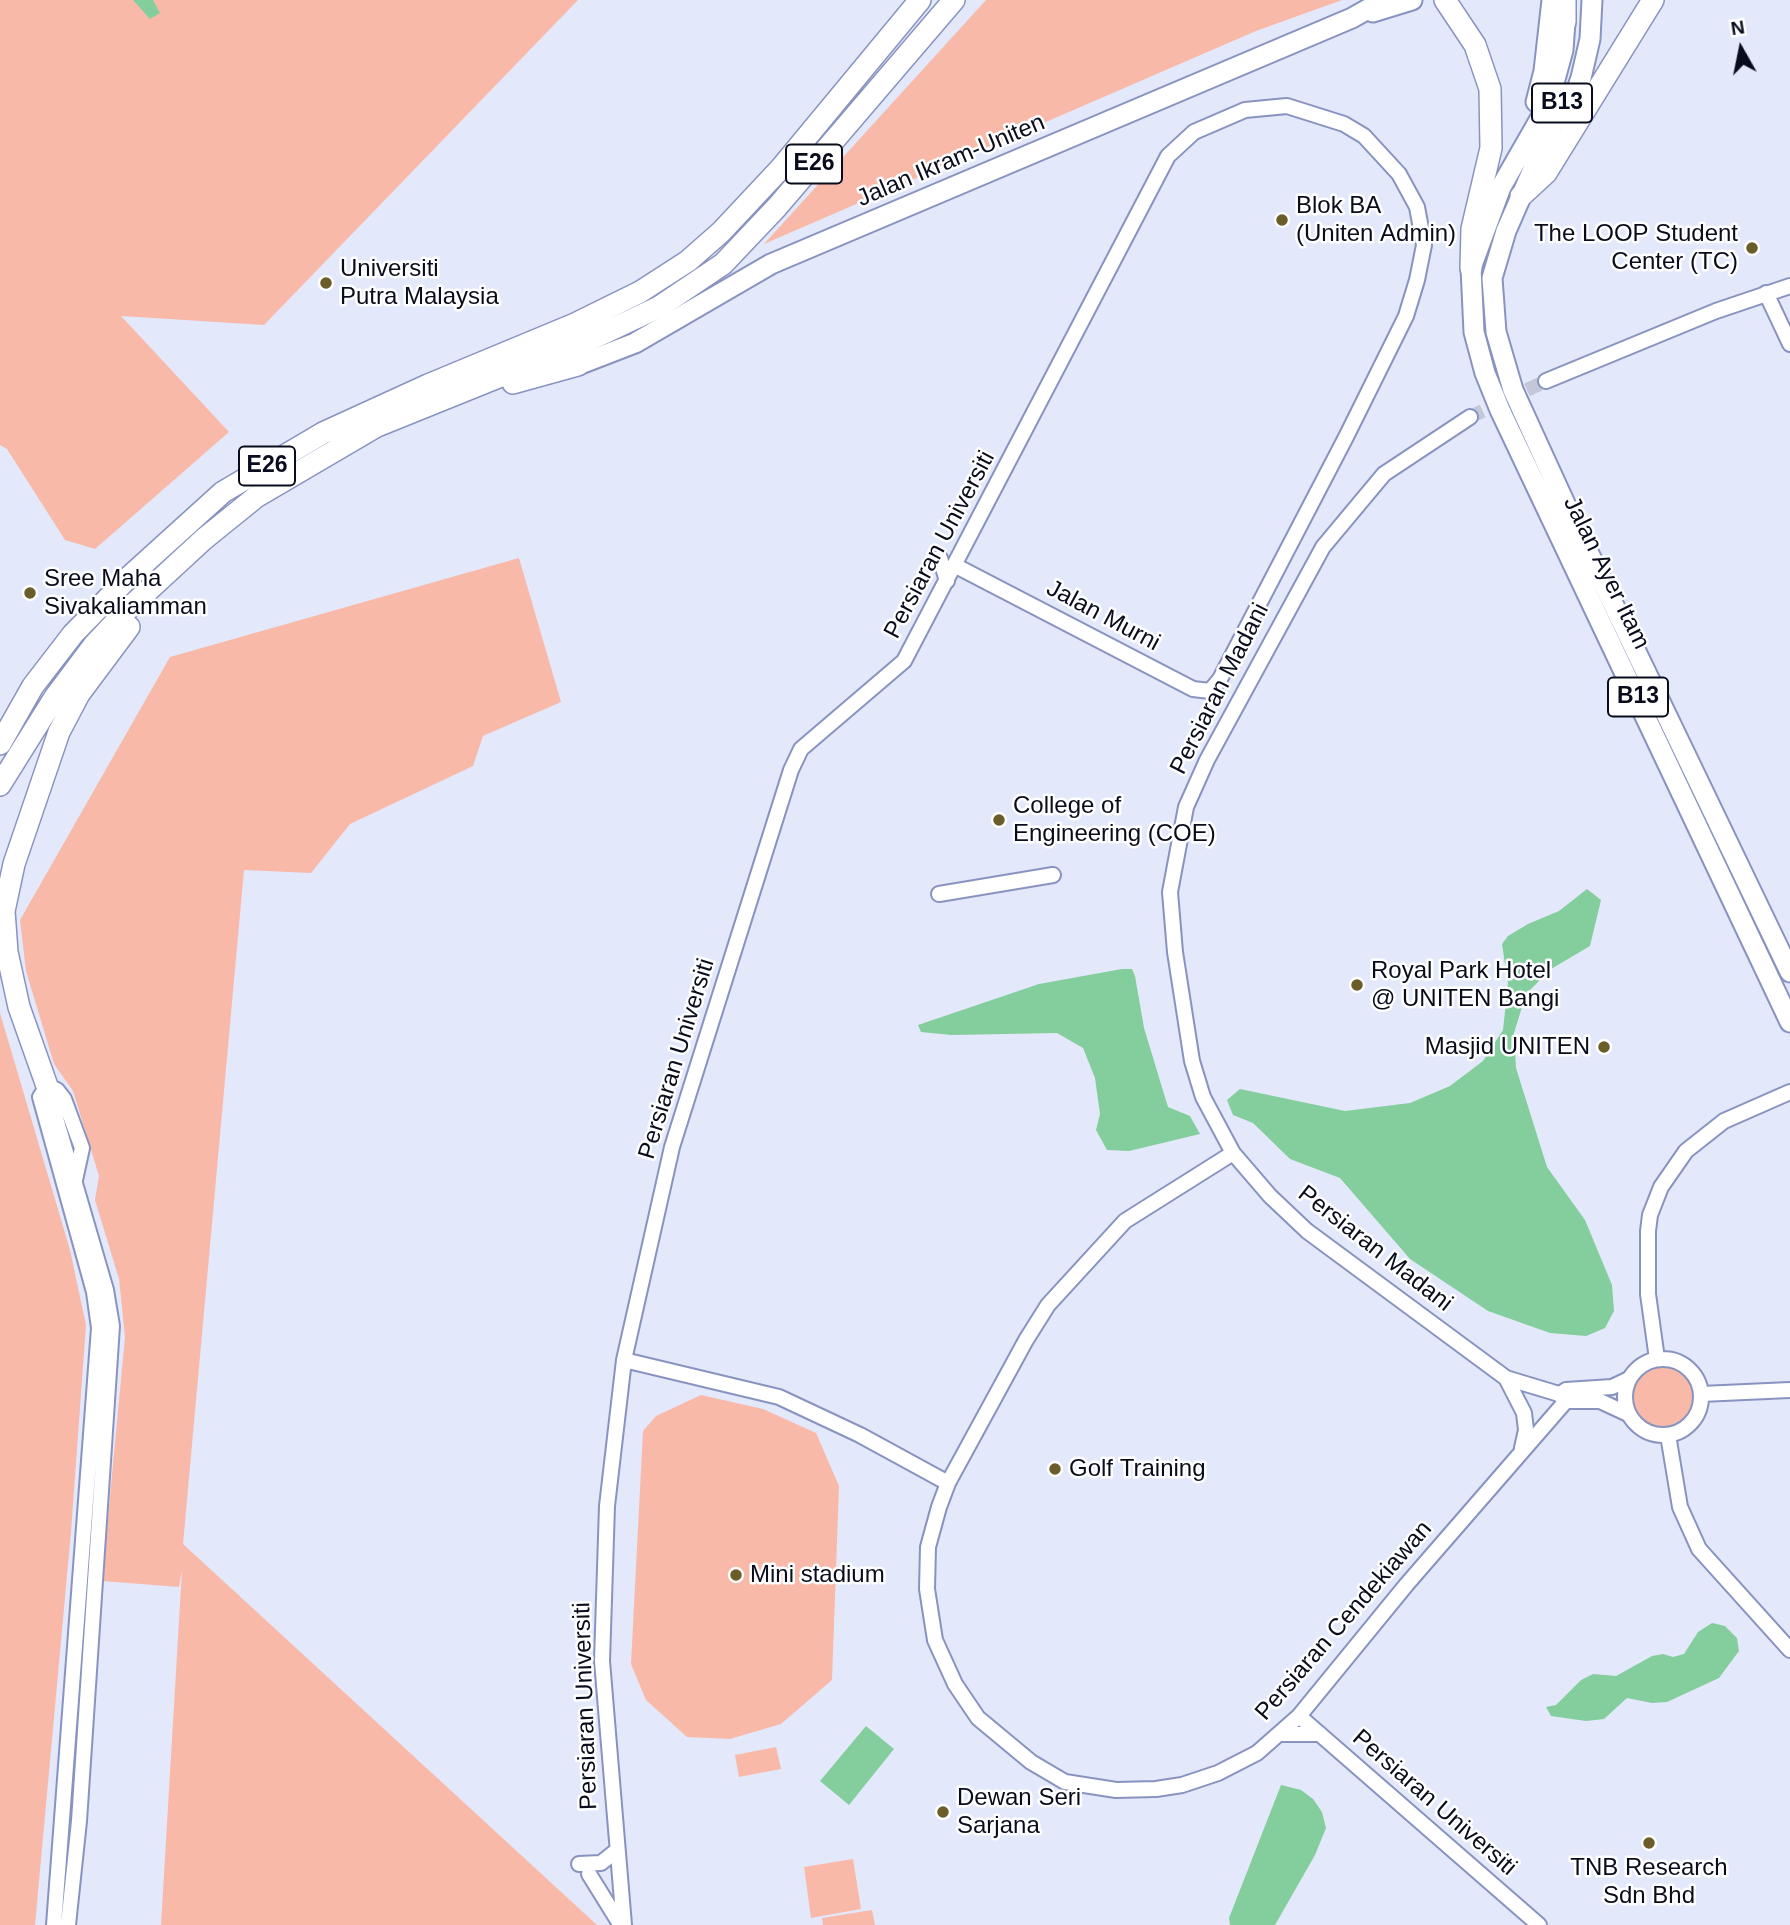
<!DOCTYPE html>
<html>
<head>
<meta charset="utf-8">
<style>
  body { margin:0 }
  #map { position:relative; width:1790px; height:1925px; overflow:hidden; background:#e3e8fb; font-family:Helvetica,sans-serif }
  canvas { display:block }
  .north { position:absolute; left:1706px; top:14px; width:70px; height:70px; -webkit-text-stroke:5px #fff; paint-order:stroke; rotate:351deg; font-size:19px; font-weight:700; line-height:28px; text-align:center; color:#090c1c }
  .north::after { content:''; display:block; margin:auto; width:24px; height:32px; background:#090c1c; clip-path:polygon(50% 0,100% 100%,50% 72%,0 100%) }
</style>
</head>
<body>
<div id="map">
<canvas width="1790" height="1925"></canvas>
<div class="north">N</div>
</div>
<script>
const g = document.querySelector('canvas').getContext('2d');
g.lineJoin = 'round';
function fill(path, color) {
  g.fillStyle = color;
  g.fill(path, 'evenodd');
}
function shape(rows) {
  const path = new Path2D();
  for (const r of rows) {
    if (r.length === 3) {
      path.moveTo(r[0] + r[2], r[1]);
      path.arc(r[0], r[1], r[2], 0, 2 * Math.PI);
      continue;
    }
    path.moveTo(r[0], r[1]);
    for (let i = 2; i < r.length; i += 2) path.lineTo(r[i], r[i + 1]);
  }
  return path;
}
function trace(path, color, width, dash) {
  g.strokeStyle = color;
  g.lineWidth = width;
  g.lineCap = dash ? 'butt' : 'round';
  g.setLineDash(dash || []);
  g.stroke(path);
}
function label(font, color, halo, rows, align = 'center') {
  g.font = font + ' Helvetica,sans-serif';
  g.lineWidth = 5;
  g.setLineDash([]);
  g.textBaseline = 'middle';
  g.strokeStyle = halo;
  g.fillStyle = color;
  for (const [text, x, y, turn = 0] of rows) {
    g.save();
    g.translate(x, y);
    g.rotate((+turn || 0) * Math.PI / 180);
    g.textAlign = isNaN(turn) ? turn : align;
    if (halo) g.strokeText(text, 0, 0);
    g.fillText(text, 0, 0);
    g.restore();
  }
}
const green = shape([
  [0,0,578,0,264,325,121,316,229,432,95,549,65,540,7,449,0,445],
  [986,0,1342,0,1256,31,764,244],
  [519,558,561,702,483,736,473,766,350,824,311,873,244,870,183,1544,597,1925,161,1925,182,1570,179,1587,102,1581,125,1337,119,1279,95,1200,99,1176,73,1091,54,1064,26,971,20,920,170,657],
  [0,1013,70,1250,86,1325,71,1532,35,1925,0,1925],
  [1662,1396,33],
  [701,1395,763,1409,816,1433,839,1486,832,1680,781,1724,730,1739,687,1737,646,1700,631,1664,643,1431,656,1416],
  [776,1747,781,1769,739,1777,735,1755],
  [853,1859,861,1909,811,1918,804,1867],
  [872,1910,875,1925,823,1925,822,1918]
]);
const water = shape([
  [133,0,153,0,160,13,150,19],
  [1587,889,1601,900,1590,946,1551,969,1526,994,1514,1033,1516,1068,1547,1167,1585,1220,1612,1285,1614,1311,1605,1328,1586,1336,1550,1333,1488,1311,1410,1259,1340,1178,1290,1159,1253,1123,1233,1115,1227,1100,1240,1089,1345,1111,1410,1103,1450,1086,1483,1061,1503,1030,1508,984,1502,944,1508,936,1528,924,1559,911],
  [1122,969,1132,969,1135,976,1144,1028,1168,1107,1190,1116,1200,1134,1129,1151,1107,1150,1096,1130,1100,1114,1095,1078,1083,1048,1057,1033,951,1035,921,1032,918,1025,1039,984],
  [1712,1623,1725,1626,1737,1638,1739,1651,1719,1678,1667,1702,1652,1703,1627,1698,1604,1719,1586,1721,1551,1716,1546,1707,1556,1705,1581,1680,1593,1674,1616,1676,1652,1656,1663,1654,1673,1657,1684,1654,1698,1632],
  [866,1726,894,1749,849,1805,820,1781],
  [1281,1785,1301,1790,1313,1799,1322,1812,1326,1828,1315,1855,1275,1925,1230,1925,1229,1918]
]);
const minorTunnel = shape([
  [1470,417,1546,381]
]);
const minor = shape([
  [1766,293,1790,344],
  [1546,381,1716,311,1790,286],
  [1470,417,1384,474,1323,547,1207,760,1186,807,1170,892,1175,952,1192,1061,1203,1097,1233,1153,1270,1196,1307,1231,1506,1378,1559,1394,1566,1401,1600,1401,1628,1414],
  [940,558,947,581],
  [939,894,1053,875],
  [47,1086,40,1097,94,1292,99,1328,54,1925],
  [47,1086,57,1090,64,1099,82,1148,75,1180],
  [51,1101,106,1290,112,1326,79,1821,68,1925],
  [1233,1153,1125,1221,1048,1305,1026,1340,948,1483,939,1507,928,1547,927,1589,935,1640,955,1684,978,1718,1031,1762,1065,1782,1116,1790,1156,1789,1182,1785,1218,1773,1257,1753,1299,1716,1407,1584,1566,1401,1566,1390],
  [1663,1397,38],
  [1657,1359,1648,1294,1648,1231,1650,1215,1661,1187,1686,1151,1724,1121,1790,1092],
  [624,1360,779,1397,860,1435,948,1483],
  [1506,1378,1524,1413,1526,1430,1522,1448],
  [1560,1394,1566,1390,1612,1387,1629,1379],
  [1701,1394,1790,1390],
  [1668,1435,1680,1507,1699,1549,1790,1650],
  [1299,1716,1539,1925],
  [1279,1734,1320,1734],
  [579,1864,601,1863,616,1851],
  [589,1874,620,1924],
  [624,1925,602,1661,607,1506,624,1360,672,1147,791,770,801,749,904,661,1168,156,1194,132,1245,110,1287,106,1344,124,1364,136,1399,174,1417,207,1424,245,1417,280,1406,316,1346,437,1220,679,1210,691,1193,689,956,566]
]);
const major = shape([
  [1373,12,1412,0],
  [1565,22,1563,50,1548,105,1501,187,1471,268,1474,332,1485,373,1500,410,1790,1022],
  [1536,102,1544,71,1552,0],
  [1562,103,1506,231,1492,278,1496,332,1513,390,1567,508,1790,972],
  [1566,121,1581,78,1590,39,1592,0],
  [578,365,635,343,771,264,1352,18,1384,0]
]);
const highway = shape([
  [1445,0,1475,45,1490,89,1491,148,1472,229,1471,268],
  [1565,22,1565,0],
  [1521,196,1546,173,1653,0],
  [513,383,578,365],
  [0,744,33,686,73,634,128,578,223,492,323,433,428,385,575,324,640,292,688,261,721,232,781,168,920,0],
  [0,785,55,697,94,645,127,610,204,539,256,497,377,426,585,342,659,307,723,264,777,207,954,0],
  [47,1086,19,1007,7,952,4,911,14,864,59,732,79,694,129,627]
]);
const markers = [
  [1282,220,7,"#6b5d2a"],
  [1752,248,7,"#6b5d2a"],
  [326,283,7,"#6b5d2a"],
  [30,593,7,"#6b5d2a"],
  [999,820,7,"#6b5d2a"],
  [1357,985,7,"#6b5d2a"],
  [1604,1047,7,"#6b5d2a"],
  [1055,1469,7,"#6b5d2a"],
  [736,1575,7,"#6b5d2a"],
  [943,1812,7,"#6b5d2a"],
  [1649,1843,7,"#6b5d2a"]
];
const shields = [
  [1562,103,60],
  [814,164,56],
  [267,466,56],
  [1638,697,60]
];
const shieldNames = [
  ["B13",1562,103],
  ["E26",814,164],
  ["E26",267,466],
  ["B13",1638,697]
];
const streetNames = [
  ["Jalan Ikram-Uniten",951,161,-23],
  ["Persiaran Universiti",940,545,-62],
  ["Jalan Ayer Itam",1606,573,64],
  ["Jalan Murni",1103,616,28],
  ["Persiaran Madani",1220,689,-63],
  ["Persiaran Universiti",677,1059,-73],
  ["Persiaran Madani",1375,1249,38],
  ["Persiaran Cendekiawan",1344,1621,-49],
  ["Persiaran Universiti",586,1706,-92],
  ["Persiaran Universiti",1434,1803,41]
];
const poiNames = [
  ["Blok BA",1296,206],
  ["(Uniten Admin)",1296,234],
  ["The LOOP Student",1738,234,"right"],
  ["Center (TC)",1738,262,"right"],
  ["Universiti",340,269],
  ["Putra Malaysia",340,297],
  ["Sree Maha",44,579],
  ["Sivakaliamman",44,607],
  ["College of",1013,806],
  ["Engineering (COE)",1013,834],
  ["Royal Park Hotel",1371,971],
  ["@ UNITEN Bangi",1371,999],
  ["Masjid UNITEN",1590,1047,"right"],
  ["Golf Training",1069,1469],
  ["Mini stadium",750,1575],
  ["Dewan Seri",957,1798],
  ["Sarjana",957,1826],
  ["TNB Research",1649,1868,"center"],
  ["Sdn Bhd",1649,1896,"center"]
];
fill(green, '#f9b9a9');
fill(water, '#84ce9d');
trace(minorTunnel, '#c2c7da', 14, [14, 7]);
trace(minor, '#8993c0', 18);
trace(major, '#8993c0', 23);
trace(highway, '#8993c0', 24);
trace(minor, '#fff', 14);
trace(major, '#fff', 19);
trace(highway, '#fff', 21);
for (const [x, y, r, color] of markers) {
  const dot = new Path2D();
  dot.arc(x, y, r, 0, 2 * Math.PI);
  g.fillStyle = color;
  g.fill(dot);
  trace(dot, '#fff', 2.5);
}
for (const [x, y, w] of shields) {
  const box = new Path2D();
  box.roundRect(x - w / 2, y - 19.5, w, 39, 5);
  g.fillStyle = '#fff';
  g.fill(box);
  trace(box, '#090c1c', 2);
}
label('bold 23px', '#090c1c', null, shieldNames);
label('24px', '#090c1c', '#fff', streetNames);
label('24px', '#090c1c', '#fff', poiNames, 'left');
</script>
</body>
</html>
